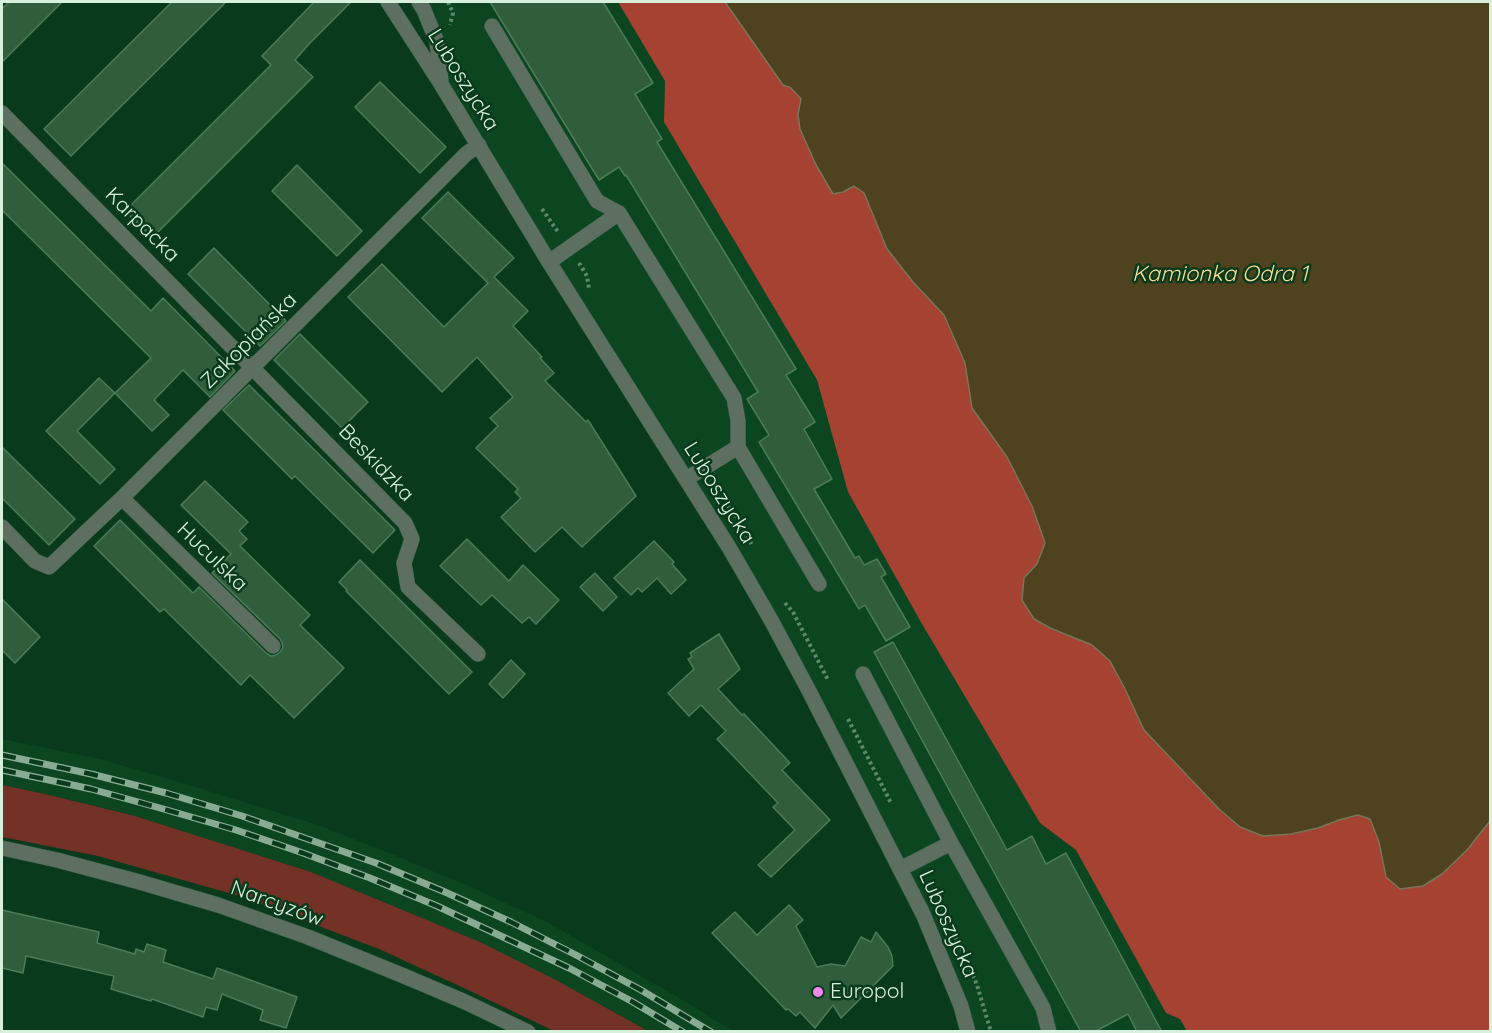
<!DOCTYPE html>
<html>
<head>
<meta charset="utf-8">
<style>
  body { margin:0 }
  #map { position:relative; width:1492px; height:1033px; overflow:hidden; background:#093a1c; font-family:Quicksand,sans-serif }
  canvas { display:block }
  .frame { position:absolute; inset:0; border:3px solid #d7f0dc; pointer-events:none }
</style>
</head>
<body>
<div id="map">
<canvas width="1492" height="1033"></canvas>
<div class="frame"></div>
</div>
<script>
const g = document.querySelector('canvas').getContext('2d');
g.lineJoin = 'round';
function fill(path, color) {
  g.fillStyle = color;
  g.fill(path, 'evenodd');
}
function shape(rows) {
  const path = new Path2D();
  for (const r of rows) {
    path.moveTo(r[0], r[1]);
    for (let i = 2; i < r.length; i += 2) path.lineTo(r[i], r[i + 1]);
  }
  return path;
}
function trace(path, color, width, dash) {
  g.strokeStyle = color;
  g.lineWidth = width;
  g.lineCap = dash ? 'butt' : 'round';
  g.setLineDash(dash || []);
  g.stroke(path);
}
function label(font, color, halo, rows, align = 'center') {
  g.font = font + ' Quicksand,sans-serif';
  g.lineWidth = 5;
  g.setLineDash([]);
  g.textBaseline = 'middle';
  g.strokeStyle = halo;
  g.fillStyle = color;
  for (const [text, x, y, turn = 0] of rows) {
    g.save();
    g.translate(x, y);
    g.rotate((+turn || 0) * Math.PI / 180);
    g.textAlign = isNaN(turn) ? turn : align;
    if (halo) g.strokeText(text, 0, 0);
    g.fillText(text, 0, 0);
    g.restore();
  }
}
const built = shape([
  [419,2,618,2,665,81,664,122,817,380,848,492,922,624,1040,823,1076,850,1166,1012,1180,1019,1187,1031,968,1031,961,1006,808,689,441,84],
  [2,739,100,759,186,784,318,825,389,853,462,883,547,922,674,995,733,1031,648,1031,556,980,480,942,311,872,135,816,45,794,2,785]
]);
const green = shape([
  [2,785,45,794,135,816,311,872,480,942,556,980,648,1031,554,1031,466,989,379,949,243,897,98,856,2,837]
]);
const forest = shape([
  [618,2,725,2,783,85,791,88,801,99,798,114,833,194,843,192,854,185,864,193,887,249,913,282,944,315,965,363,972,408,1007,457,1032,506,1045,543,1037,564,1024,578,1050,628,1092,645,1110,661,1125,689,1144,730,1219,809,1263,836,1291,834,1318,828,1339,820,1358,815,1370,819,1379,842,1386,877,1467,850,1490,821,1490,1031,1187,1031,1180,1019,1166,1013,1076,850,1040,823,922,624,848,492,817,380,664,122,665,81]
]);
const water = shape([
  [725,2,1490,2,1490,821,1467,850,1442,874,1423,886,1400,889,1386,877,1379,842,1370,819,1358,815,1339,820,1318,828,1291,834,1263,836,1240,827,1219,809,1144,730,1125,689,1110,661,1092,645,1050,628,1034,619,1022,600,1024,578,1037,564,1045,543,1032,506,1007,457,972,408,965,363,944,315,913,282,887,249,864,193,854,186,843,192,833,194,816,165,800,129,798,114,801,99,791,88,783,85,725,2]
]);
const building = shape([
  [9,2,62,2,2,62,2,9,9,2],
  [172,2,226,2,71,156,44,129,172,2],
  [314,2,351,2,310,43,295,60,313,77,152,238,125,211,271,65,262,56,314,2],
  [490,2,603,2,653,83,635,94,662,139,657,142,796,369,786,375,815,422,804,429,832,479,814,489,855,558,859,556,864,565,877,559,886,574,881,577,910,627,886,641,865,605,859,609,759,442,769,435,747,399,758,392,670,247,626,175,625,176,619,167,599,180,490,2],
  [380,82,446,147,420,173,355,107,380,82],
  [2,163,151,311,163,298,235,371,210,397,183,370,154,400,169,415,152,431,115,393,151,358,2,210,2,163],
  [297,165,362,231,337,256,272,191,297,165],
  [448,192,514,258,494,277,528,311,513,326,542,357,540,358,554,373,545,381,586,422,588,420,636,496,582,547,562,527,535,552,501,517,521,498,515,492,518,489,476,448,498,426,490,418,513,397,477,357,442,392,348,297,382,264,444,327,488,283,422,218,448,192],
  [214,248,286,321,260,346,188,274,214,248],
  [300,334,368,402,342,428,274,360,300,334],
  [99,378,115,393,77,431,115,469,100,484,46,431,99,378],
  [249,385,395,530,373,553,295,476,292,479,223,410,249,385],
  [2,447,75,519,49,545,2,498,2,447],
  [205,481,248,522,239,531,247,539,240,546,310,615,300,625,344,668,294,718,250,675,241,685,164,609,160,612,94,546,120,520,193,593,199,587,266,653,271,656,276,655,280,652,283,648,282,643,280,639,212,573,231,554,181,505,205,481],
  [467,539,509,581,523,565,559,600,536,624,529,617,522,623,492,595,481,605,440,566,467,539],
  [654,541,674,562,672,564,686,580,671,594,657,578,642,592,638,588,631,595,614,578,654,541],
  [360,560,472,672,449,694,346,591,347,590,339,582,360,560],
  [595,573,617,597,603,611,580,587,595,573],
  [2,599,40,637,15,663,2,650,2,599],
  [719,634,740,669,718,689,742,715,744,714,790,763,782,770,830,820,771,877,758,865,795,830,773,807,778,803,717,739,726,731,701,705,689,716,668,693,694,669,688,659,692,657,690,653,719,634],
  [893,642,1007,850,1032,836,1046,864,1066,853,1162,1032,1137,1032,1128,1014,1094,1032,1081,1032,874,652,893,642],
  [511,660,525,674,503,698,489,684,511,660],
  [789,905,803,920,796,926,817,967,831,964,845,966,861,937,871,942,876,932,888,947,892,956,893,966,841,1018,833,1005,815,1028,800,1012,796,1016,788,1009,786,1010,712,933,735,912,757,935,789,905],
  [2,910,99,932,97,943,135,954,136,949,144,952,147,944,166,950,163,962,213,979,217,968,297,997,286,1028,260,1020,263,1010,222,994,217,1010,206,1007,203,1017,152,999,151,1001,111,989,114,976,26,956,23,973,2,968,2,910]
]);
const path = shape([
  [448,2,453,13,450,25],
  [460,70,470,90],
  [542,209,558,232],
  [579,263,587,276,589,289],
  [728,506,734,512,752,545],
  [785,603,793,612,828,680],
  [848,719,891,803],
  [955,937,963,951,977,985,991,1032]
]);
const minor = shape([
  [388,2,441,84,549,262,730,549,771,620,808,689,923,914,961,1006,968,1032],
  [419,2,424,10,437,42,441,81],
  [492,26,597,201,619,213],
  [2,113,405,523,412,539,404,563,408,587,478,654],
  [549,262,619,213,734,398,738,421,738,447],
  [686,479,738,447,819,584],
  [122,498,273,646],
  [2,527,35,561,49,567,122,498,466,154,479,145],
  [863,674,951,843],
  [2,848,57,860,136,881,218,905,308,937,404,976,463,1001,528,1032],
  [900,869,951,843,1043,1008,1049,1032]
]);
const rail = shape([
  [2,755,91,774,166,793,242,816,376,863,445,892,511,922,576,955,641,990,711,1032],
  [2,770,91,789,160,808,236,830,303,853,370,878,437,906,569,968,633,1002,683,1032]
]);
const markers = [
  [818,992,6,"#f788eb"]
];
const streetNames = [
  ["Luboszycka",463,80,58],
  ["Karpacka",142,225,45],
  ["Zakopiańska",249,341,-45],
  ["Beskidzka",376,463,46],
  ["Luboszycka",719,493,58],
  ["Huculska",212,557,44],
  ["Narcyzów",277,904,20],
  ["Luboszycka",948,924,66]
];
const poiNames = [
  ["Europol",830,992]
];
const waterNames = [
  ["Kamionka Odra 1",1220,274]
];
fill(built, '#0b4621');
fill(green, '#743126');
fill(forest, '#a64232');
fill(water, '#4e421f');
trace(water, '#777658', 1.5);
fill(building, '#305e3c');
trace(building, '#4c7b58', 1.5);
trace(minor, '#2a573b', 16);
trace(path, '#60876d', 4, [3, 3]);
trace(minor, '#5c6f60', 15);
trace(rail, '#89ab93', 7);
trace(rail, '#093a1c', 4.5, [14]);
for (const [x, y, r, color] of markers) {
  const dot = new Path2D();
  dot.arc(x, y, r, 0, 2 * Math.PI);
  g.fillStyle = color;
  g.fill(dot);
  trace(dot, '#093a1c', 2);
}
label('21px', '#d7f0dc', '#093a1c', streetNames);
label('21px', '#d7f0dc', '#093a1c', poiNames, 'left');
label('italic 22px', '#f9de92', '#093a1c', waterNames);
</script>
</body>
</html>
